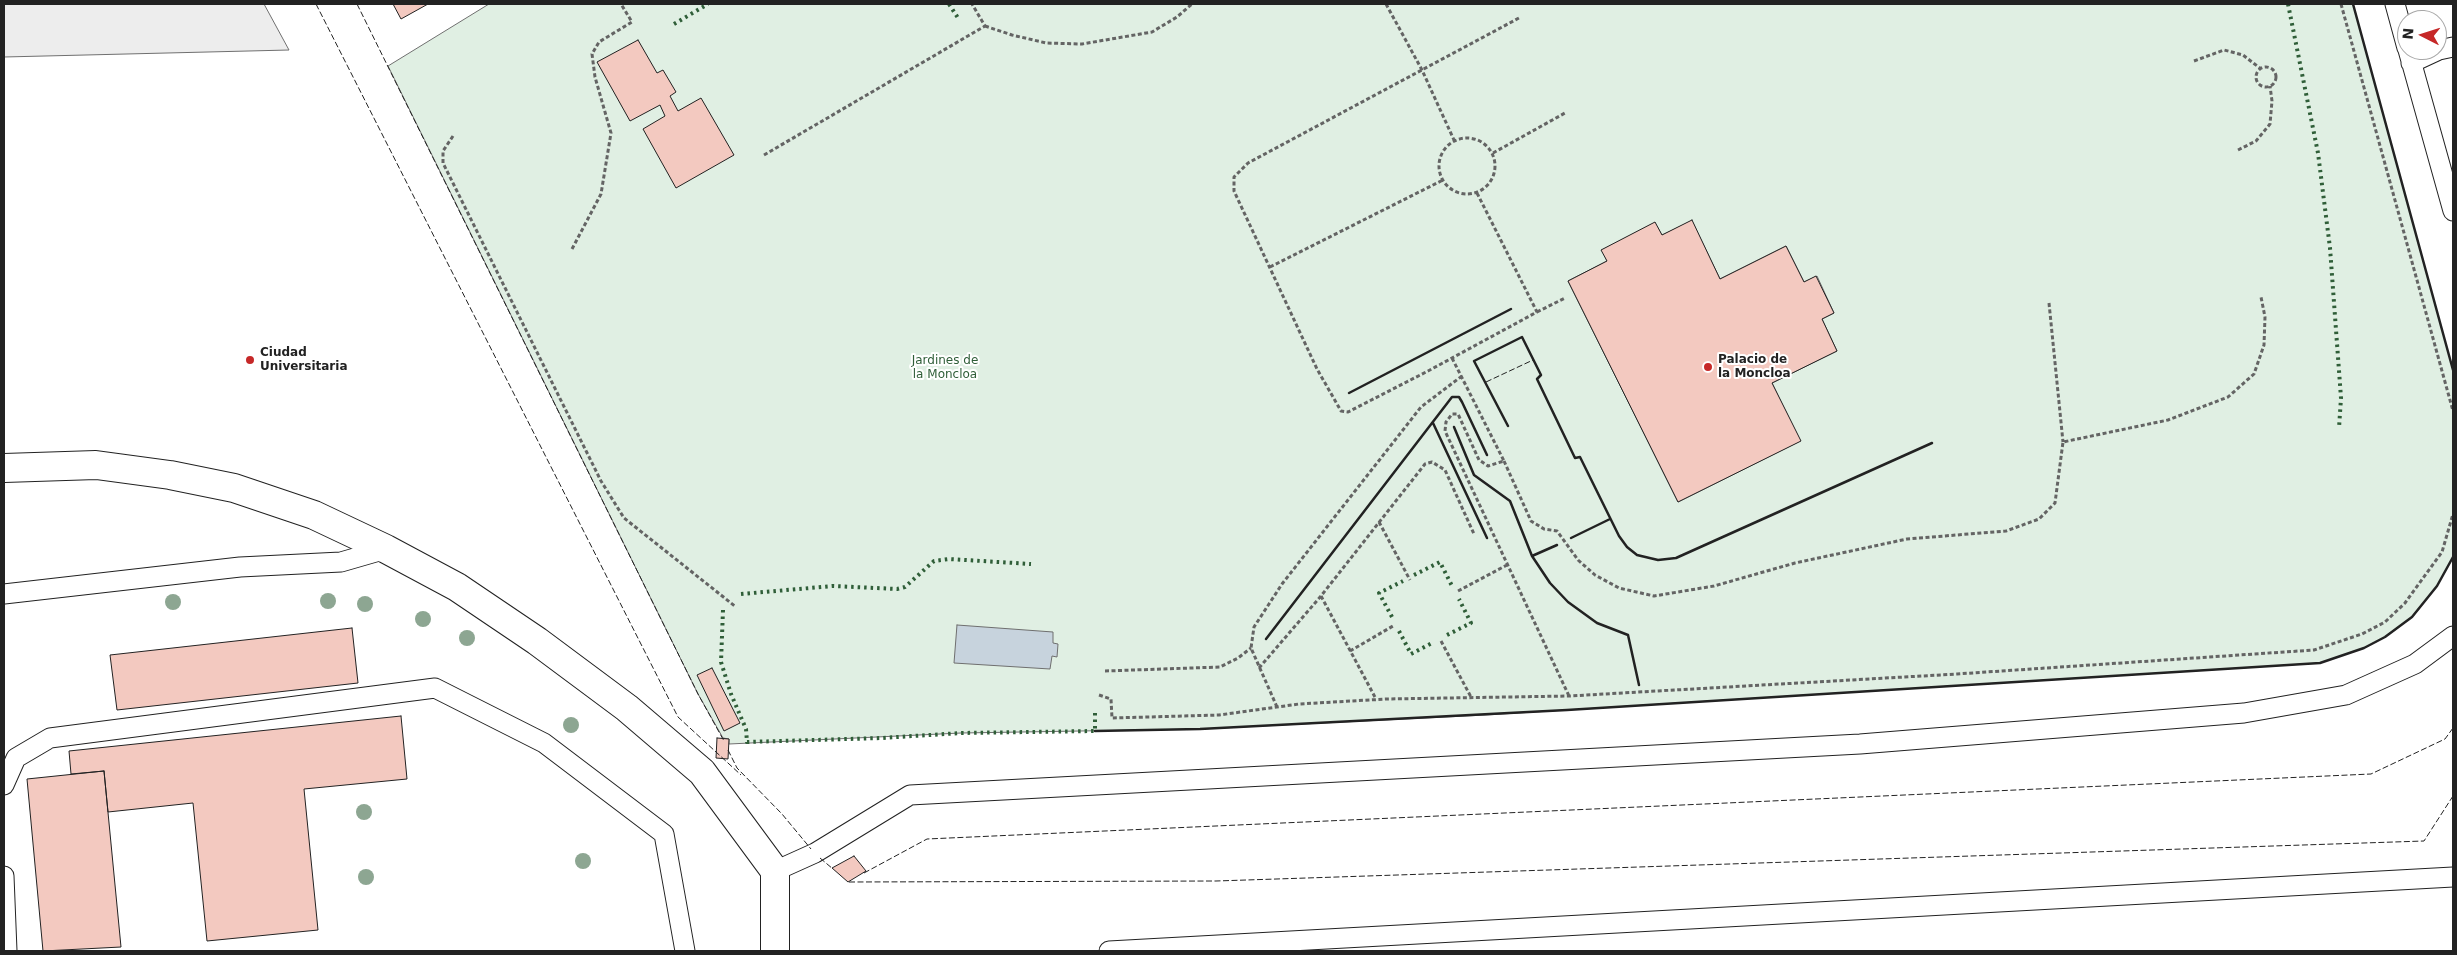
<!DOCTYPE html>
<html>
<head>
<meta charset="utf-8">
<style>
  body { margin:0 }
  #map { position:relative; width:2457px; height:955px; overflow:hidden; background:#fff; font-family:"DejaVu Sans",sans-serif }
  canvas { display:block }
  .frame { position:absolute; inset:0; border:5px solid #222; pointer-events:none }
  .north { position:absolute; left:2397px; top:10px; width:50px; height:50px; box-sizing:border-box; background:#fff; border:1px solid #a7a7a7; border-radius:50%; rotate:275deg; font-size:14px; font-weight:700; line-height:20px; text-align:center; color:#222 }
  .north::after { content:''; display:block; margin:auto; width:18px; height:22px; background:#c62828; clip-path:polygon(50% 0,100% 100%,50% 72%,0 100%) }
</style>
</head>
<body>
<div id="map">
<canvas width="2457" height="955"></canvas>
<div class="frame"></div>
<div class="north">N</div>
</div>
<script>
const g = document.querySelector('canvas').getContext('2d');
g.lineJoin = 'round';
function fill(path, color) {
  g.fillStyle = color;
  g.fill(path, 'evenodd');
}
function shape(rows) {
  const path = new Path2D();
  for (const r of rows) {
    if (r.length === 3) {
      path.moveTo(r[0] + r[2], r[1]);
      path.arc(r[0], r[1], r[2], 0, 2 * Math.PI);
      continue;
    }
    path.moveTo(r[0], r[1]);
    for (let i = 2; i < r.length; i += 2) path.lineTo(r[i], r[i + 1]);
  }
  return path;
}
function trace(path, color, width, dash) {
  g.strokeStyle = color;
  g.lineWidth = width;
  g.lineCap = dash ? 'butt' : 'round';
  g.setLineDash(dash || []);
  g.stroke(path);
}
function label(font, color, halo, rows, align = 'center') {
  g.font = font + ' "DejaVu Sans",sans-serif';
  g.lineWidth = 4;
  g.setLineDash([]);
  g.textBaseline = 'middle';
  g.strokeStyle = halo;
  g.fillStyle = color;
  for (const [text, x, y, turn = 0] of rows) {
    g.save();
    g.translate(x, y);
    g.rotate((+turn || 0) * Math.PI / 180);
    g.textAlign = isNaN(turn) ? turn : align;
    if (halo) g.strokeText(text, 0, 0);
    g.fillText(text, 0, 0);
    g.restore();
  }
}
const green = shape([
  [489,4,2353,4,2453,370,2453,557,2437,586,2412,617,2385,637,2364,648,2320,663,1486,715,1200,729,961,733,729,744,729,739,723,738,698,694,388,66,489,4],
  [1692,221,1720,279,1786,246,1804,282,1817,276,1834,313,1822,319,1837,351,1772,383,1800,441,1678,502,1568,281,1607,261,1602,250,1655,223,1662,235,1692,221]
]);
const parking = shape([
  [4,4,264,4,289,50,4,57,4,4]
]);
const water = shape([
  [957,625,1053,632,1053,643,1058,644,1057,657,1052,656,1050,669,954,663,957,625]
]);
const building = shape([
  [393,4,428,4,401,19,393,4],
  [638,40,657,73,663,70,676,92,670,96,678,111,701,98,734,155,676,188,643,129,665,116,660,105,630,121,597,62,638,40],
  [1692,220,1720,279,1786,246,1804,282,1816,276,1834,313,1822,319,1837,351,1772,383,1801,441,1678,502,1568,281,1607,261,1601,250,1655,222,1662,235,1692,220],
  [352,628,358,683,117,710,110,655,352,628],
  [712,668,740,723,724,731,697,675,712,668],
  [401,716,407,779,304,789,318,930,207,941,193,803,108,812,104,771,71,774,69,751,401,716],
  [717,738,729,739,728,759,716,758,717,738],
  [104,771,121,947,43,951,27,779,104,771],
  [854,856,866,871,848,882,832,868,854,856]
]);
const path = shape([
  [1386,4,1422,70,1454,140],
  [2341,4,2453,411],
  [985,26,1012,35,1046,43,1082,44,1152,32,1177,17,1192,4],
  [2194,61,2224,50,2243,55,2261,69],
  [2266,77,10],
  [453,136,443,151,443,163,601,481,624,518,736,607],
  [1467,166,28],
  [2238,150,2256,141,2270,124,2272,101,2270,86],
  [1493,153,1565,113],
  [764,155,985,26,972,4],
  [1477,193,1537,312,1428,371,1348,412,1341,411,1317,369,1234,191,1234,177,1248,163,1519,18],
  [572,249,601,194,611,133,595,77,592,54,599,42,632,22,621,4],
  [1270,267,1443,180],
  [2049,303,2063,442],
  [1537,312,1565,298],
  [1452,358,1504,461,1488,466,1479,460,1458,414,1452,414,1446,422,1445,431,1569,696],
  [1504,461,1531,521,1544,529,1557,531,1578,560,1595,575,1619,588,1654,596,1714,586,1795,563,1907,539,2006,531,2039,519,2055,503,2063,442,2168,420,2228,397,2254,374,2264,345,2265,317,2261,297],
  [1379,522,1410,580],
  [1458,591,1507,565],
  [1321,596,1376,699],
  [1441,641,1471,697],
  [1350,651,1393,626],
  [1259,668,1321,596,1425,464,1432,462,1445,470,1474,534],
  [1105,671,1220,667,1238,658,1251,648],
  [1099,695,1111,699,1112,718,1219,715,1299,704,1387,699,1569,696,1957,674,2314,650,2362,634,2385,622,2405,603,2442,552,2453,514],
  [1277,707,1251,648,1254,627,1282,584,1421,407,1462,376]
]);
const lane = shape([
  [2395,4,2407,48],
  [2408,50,2453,211],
  [2411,63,2439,50,2453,47],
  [4,594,240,567,341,562,386,549],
  [4,785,16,758,50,738,435,688,544,743,664,834,685,951],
  [775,871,815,853,910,795,1860,744,2244,713,2346,695,2415,664,2453,636],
  [4,876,7,951],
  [1109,951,2453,877]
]);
const street = shape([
  [4,468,96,465,170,475,234,488,314,515,386,549,457,587,537,641,627,708,702,772,775,871,775,951]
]);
const hedge = shape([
  [949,4,958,18],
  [2288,4,2318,153,2330,248,2341,398,2339,428],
  [674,24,708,4],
  [1414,575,1440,562,1452,586],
  [741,594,833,586,897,589,905,587,934,561,949,559,1031,564],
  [723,610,721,662,731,694,746,729,747,742,882,738,961,733,1095,731,1095,710],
  [1392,617,1379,593,1403,581],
  [1399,631,1411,654,1432,643],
  [1447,635,1471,623,1459,599]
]);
const fence = shape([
  [316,4,678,717,741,775],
  [357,4,698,694,724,741],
  [1486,382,1533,360],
  [728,750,737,768,782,814,811,849],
  [820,858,833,869],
  [864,873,927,839,2371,774,2445,739,2453,728],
  [849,882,1216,881,2424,841,2453,796]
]);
const wall = shape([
  [2353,4,2453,370],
  [1349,393,1511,309],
  [1433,423,1487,538],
  [1508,426,1474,361,1522,337,1541,375,1537,379,1575,458,1580,457,1619,536,1627,547,1637,555,1658,560,1676,558,1932,443],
  [1454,427,1474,475,1510,501,1532,556,1550,583,1568,602,1597,623,1628,635,1639,685],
  [1571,538,1610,519],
  [1532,556,1557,545],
  [1266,639,1452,397,1459,397,1462,402,1487,455],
  [1095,731,1200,729,1567,710,2320,663,2364,648,2385,637,2412,617,2437,586,2453,557]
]);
const trees = [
  [328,601],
  [173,602],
  [365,604],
  [423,619],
  [467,638],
  [571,725],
  [364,812],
  [583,861],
  [366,877]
];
const markers = [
  [250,360,5,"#c62828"],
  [1708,367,5,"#c62828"]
];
const poiNames = [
  ["Ciudad",260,353],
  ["Universitaria",260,367],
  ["Palacio de",1718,360],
  ["la Moncloa",1718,374]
];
const parkNames = [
  ["Jardines de",945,361],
  ["la Moncloa",945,375]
];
fill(green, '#e0efe3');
trace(green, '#6f6f6f', 1);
fill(parking, '#ededed');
trace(parking, '#6f6f6f', 1);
fill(water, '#c7d3dd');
trace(water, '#6f6f6f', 1);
fill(building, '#f3c9c0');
trace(building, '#222', 1);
trace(lane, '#222', 21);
trace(street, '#222', 30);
trace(path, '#646464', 3, [4, 2.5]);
trace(lane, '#fff', 19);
trace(street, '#fff', 28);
trace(hedge, '#2f5e38', 4, [2.5, 4]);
trace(fence, '#222', 1, [6, 2.5]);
trace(wall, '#222', 2.5);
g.fillStyle = '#8da692';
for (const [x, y] of trees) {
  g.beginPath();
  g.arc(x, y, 8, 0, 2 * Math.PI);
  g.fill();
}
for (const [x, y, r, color] of markers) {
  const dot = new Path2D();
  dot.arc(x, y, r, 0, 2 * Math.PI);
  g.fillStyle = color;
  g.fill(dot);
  trace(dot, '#fff', 2);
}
label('bold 12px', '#222', '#fff', poiNames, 'left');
label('12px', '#2f5e38', '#fff', parkNames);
</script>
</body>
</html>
